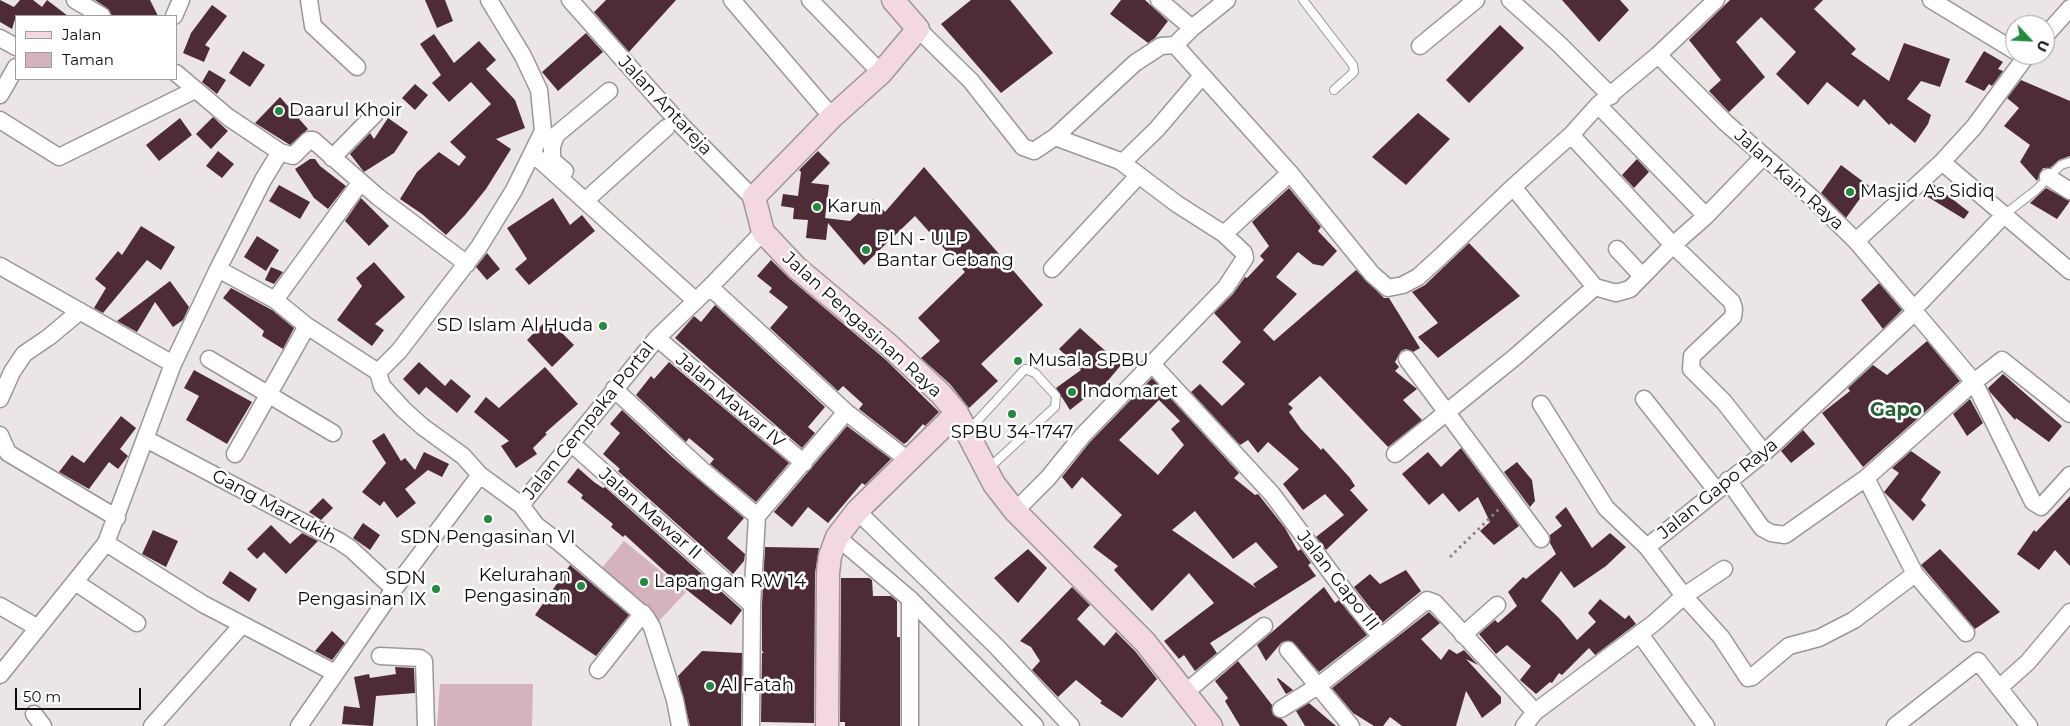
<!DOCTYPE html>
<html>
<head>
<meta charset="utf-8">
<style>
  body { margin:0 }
  #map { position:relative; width:2070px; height:726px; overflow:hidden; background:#ebe5e6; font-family:Montserrat,sans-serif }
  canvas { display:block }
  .legend { position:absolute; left:15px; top:15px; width:162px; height:65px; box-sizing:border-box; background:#fff; border:1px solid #9e9e9e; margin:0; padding:6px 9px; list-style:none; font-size:15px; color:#0d0c0c }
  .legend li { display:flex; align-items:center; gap:10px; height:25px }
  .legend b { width:25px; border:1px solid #9e9e9e }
  .north { position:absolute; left:2005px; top:15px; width:50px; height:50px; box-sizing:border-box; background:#fff; border:1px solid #9e9e9e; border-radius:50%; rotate:115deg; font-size:14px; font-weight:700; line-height:20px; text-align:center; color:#0d0c0c }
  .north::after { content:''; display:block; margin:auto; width:18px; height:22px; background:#238a40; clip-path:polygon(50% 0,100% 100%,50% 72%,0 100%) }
  .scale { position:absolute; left:15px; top:688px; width:126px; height:22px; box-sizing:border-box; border:2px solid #0d0c0c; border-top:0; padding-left:6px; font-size:15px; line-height:18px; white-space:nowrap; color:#0d0c0c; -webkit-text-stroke:4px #fff; paint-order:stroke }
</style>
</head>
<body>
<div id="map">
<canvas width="2070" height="726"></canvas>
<ul class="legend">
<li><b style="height:6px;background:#f3d7e1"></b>Jalan</li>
<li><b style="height:14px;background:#d4b3bd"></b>Taman</li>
</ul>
<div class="north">U</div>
<div class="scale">50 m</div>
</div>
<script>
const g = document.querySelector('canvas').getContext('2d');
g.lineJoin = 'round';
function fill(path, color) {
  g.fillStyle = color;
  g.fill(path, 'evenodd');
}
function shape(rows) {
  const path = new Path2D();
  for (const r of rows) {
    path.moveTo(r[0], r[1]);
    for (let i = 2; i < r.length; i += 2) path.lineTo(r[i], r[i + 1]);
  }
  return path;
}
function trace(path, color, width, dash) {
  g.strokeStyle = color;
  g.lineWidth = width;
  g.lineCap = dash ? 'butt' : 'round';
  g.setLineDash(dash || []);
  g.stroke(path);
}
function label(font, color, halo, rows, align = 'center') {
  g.font = font + ' Montserrat,sans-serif';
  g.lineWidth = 5;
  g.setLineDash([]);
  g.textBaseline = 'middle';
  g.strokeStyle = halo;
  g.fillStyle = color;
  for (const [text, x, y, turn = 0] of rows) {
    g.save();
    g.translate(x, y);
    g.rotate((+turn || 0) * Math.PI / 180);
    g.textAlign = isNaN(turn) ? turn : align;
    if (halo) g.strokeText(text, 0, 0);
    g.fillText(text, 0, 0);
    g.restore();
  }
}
const green = shape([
  [624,541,686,592,659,621,601,569],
  [440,684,533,684,532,726,437,726]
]);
const building = shape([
  [0,0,14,7,20,0,33,0,42,7,47,0,68,16,16,16,12,29,0,22],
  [95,0,150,0,158,16,112,16,107,8],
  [425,0,445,0,453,21,437,28],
  [606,0,676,0,629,52,594,12],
  [971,0,1010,0,1053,53,1001,93,941,24],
  [1121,0,1145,0,1168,21,1155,38,1148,43,1110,14],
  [1562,0,1620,0,1629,10,1599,42],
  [1730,0,1823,0,1814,9,1856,49,1851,54,1889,81,1904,43,1950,59,1940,87,1921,81,1907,99,1931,115,1928,124,1915,143,1891,123,1889,125,1864,99,1858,107,1827,82,1808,105,1776,74,1796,52,1761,17,1736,42,1765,77,1729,112,1709,91,1721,80,1689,40],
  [212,5,227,16,205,45,210,48,204,62,183,53,191,33],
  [1500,25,1524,48,1469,103,1446,80],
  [586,33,603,52,558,91,542,72],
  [434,34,454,63,479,41,496,60,486,69,515,100,525,128,496,139,511,149,486,189,465,215,446,235,422,214,400,199,417,172,439,152,459,166,466,157,450,142,491,104,471,82,449,102,432,83,441,75,420,44],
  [243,51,265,65,250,87,229,73],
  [1984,51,2003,62,1998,69,2003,71,1992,86,1989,84,1984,91,1965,82],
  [209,70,226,80,217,94,202,82],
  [2021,80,2070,101,2070,156,2059,160,2050,168,2043,168,2037,181,2020,162,2030,145,2004,126,2019,108,2007,98],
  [415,84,428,95,415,110,402,98],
  [280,97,308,129,290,145,255,123],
  [1418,113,1450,139,1406,185,1372,157],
  [213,117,228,131,211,149,196,134],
  [180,118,192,135,159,161,146,145],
  [388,118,408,132,394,153,364,172,350,154,370,133,374,139],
  [218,151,234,164,222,178,206,166],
  [818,151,830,163,811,183,829,185,825,218,850,221,873,199,885,212,924,167,1043,305,981,364,998,381,969,408,950,384,921,358,940,341,918,318,965,272,915,216,864,265,828,223,826,240,806,238,808,220,793,219,794,208,781,206,783,194,798,196,801,172,799,170],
  [310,159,315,159,320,166,346,186,328,209,314,198,295,169],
  [1637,159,1649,172,1634,188,1622,175],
  [1841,165,1869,186,1846,218,1821,193],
  [1933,184,1969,212,1964,219,1923,194],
  [279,185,310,202,300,219,269,201],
  [1289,188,1321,227,1318,231,1337,251,1323,266,1313,264,1298,252,1276,277,1297,294,1263,330,1274,341,1356,270,1384,298,1389,298,1420,348,1413,352,1406,349,1401,351,1395,362,1399,367,1395,371,1417,389,1403,400,1422,420,1388,447,1320,376,1288,404,1293,408,1289,412,1301,429,1321,450,1323,448,1350,478,1355,486,1350,490,1368,510,1326,550,1316,537,1344,515,1325,494,1303,510,1283,484,1299,469,1268,442,1258,453,1248,440,1240,445,1191,392,1200,384,1222,406,1245,384,1222,362,1241,342,1214,313,1233,294,1245,277,1247,278,1264,260,1260,256,1269,246,1252,222],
  [2046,188,2070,201,2057,219,2030,203],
  [361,198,389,226,369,246,345,221],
  [553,198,570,225,582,215,595,231,529,285,515,269,527,259,507,228],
  [141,226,175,247,161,270,147,260,103,313,94,308,106,288,95,279,118,251,122,255],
  [257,236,279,250,266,271,244,257],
  [1469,243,1520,296,1438,358,1418,337,1438,323,1412,292,1425,285],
  [487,253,500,269,487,280,476,267],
  [771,260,789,278,886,360,939,412,925,426,923,424,907,442,904,444,859,409,863,404,843,386,838,391,770,328,788,307,769,292,772,288,757,276],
  [374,262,405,297,375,324,384,330,372,346,337,320,362,286,356,278],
  [271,267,283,272,274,284,265,280],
  [170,281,189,307,183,320,173,327,155,302,137,332,117,321],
  [1879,283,1902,310,1883,329,1861,300],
  [231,288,272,310,294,328,283,349,262,336,264,331,223,298],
  [715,305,825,407,808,427,815,433,802,448,675,338,694,316,701,322],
  [548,319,574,345,552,367,527,340],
  [1080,328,1121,365,1101,389,1099,387,1070,410,1056,388,1081,370,1059,349],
  [1927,341,1960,381,1863,467,1822,413,1850,391,1848,388,1873,365,1887,375],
  [419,362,445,386,451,379,471,396,457,413,426,387,419,395,403,379],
  [669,362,789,463,756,502,710,464,714,459,689,438,686,442,636,395,651,376,654,379],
  [545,367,578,404,545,433,547,434,533,448,537,454,516,468,501,446,509,441,474,412,486,397,499,408],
  [194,370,252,402,227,444,186,420,199,396,184,388],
  [2003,374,2062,426,2049,442,2016,418,2015,420,1990,392,1988,388],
  [1152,378,1239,473,1234,478,1255,495,1258,494,1285,528,1298,551,1301,549,1311,563,1308,565,1316,576,1210,643,1217,653,1195,671,1184,655,1179,659,1164,641,1214,603,1189,573,1152,611,1114,570,1118,566,1093,547,1122,515,1082,477,1072,489,1062,477,1090,442],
  [1159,400,1180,421,1171,429,1184,445,1158,475,1119,440],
  [1195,511,1233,559,1256,542,1278,567,1253,584,1256,588,1172,530],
  [1970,399,1983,423,1967,436,1953,414],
  [622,410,673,458,744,518,727,538,745,554,744,561,733,574,618,471,620,469,603,454,620,433,610,424],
  [121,416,136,428,120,449,128,456,118,469,109,462,89,489,59,472,72,455,84,463],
  [847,426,891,459,865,485,862,483,828,523,808,507,792,527,774,512],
  [1803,430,1815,444,1791,463,1781,451],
  [384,433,401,461,405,458,415,470,424,452,449,464,442,477,428,470,405,489,416,503,397,518,384,501,380,506,362,492,386,463,372,441],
  [1461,448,1519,526,1494,545,1480,531,1490,522,1478,497,1459,512,1443,493,1429,505,1402,474,1428,452,1441,467],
  [1911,451,1941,472,1921,500,1926,505,1913,521,1884,492,1899,473,1892,468],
  [1517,462,1532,480,1535,501,1530,507,1504,472],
  [578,468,594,482,603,488,605,487,742,610,731,625,673,579,625,535,623,537,611,527,613,524,581,498,583,495,567,482],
  [2070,496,2070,566,2055,550,2039,570,2017,554,2034,530,2036,532],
  [323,498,333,508,321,520,309,512],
  [1566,507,1592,548,1610,533,1626,547,1606,566,1574,588,1561,571,1541,601,1559,618,1577,640,1596,622,1588,613,1600,599,1625,619,1629,615,1636,624,1595,655,1589,648,1562,675,1559,673,1552,683,1550,682,1536,694,1520,680,1531,666,1507,645,1496,654,1479,634,1495,620,1498,623,1517,606,1508,592,1523,577,1526,579,1556,554,1550,543,1550,535,1562,526,1555,517],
  [363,523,380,535,370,550,353,538],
  [271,525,290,544,302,533,318,541,286,574,264,552,257,559,247,549],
  [153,530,178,541,166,567,142,554],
  [765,547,819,548,815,573,814,723,761,722,762,653,764,653,762,651,762,605],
  [1028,549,1047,568,1018,603,994,578],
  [1940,549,2000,612,1975,629,1921,565],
  [570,565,629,615,596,656,535,615],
  [1406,570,1421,591,1382,623,1354,587,1370,574,1380,584],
  [230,571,257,589,249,602,222,583],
  [841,578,869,578,872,580,873,596,891,596,897,601,897,637,900,637,900,726,845,726,845,722,840,722],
  [1072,587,1090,605,1077,619,1104,646,1116,632,1135,651,1157,679,1122,718,1100,703,1102,701,1076,680,1058,697,1032,670,1040,661,1031,647,1020,641],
  [1324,587,1335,603,1339,600,1367,635,1319,672,1291,641,1282,642,1266,661,1257,645],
  [1429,612,1440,623,1421,639,1441,660,1449,649,1457,654,1464,650,1478,665,1466,659,1501,697,1501,703,1482,718,1466,691,1456,726,1402,726,1390,717,1383,726,1374,726,1353,713,1332,688],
  [332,631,345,643,332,660,315,651],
  [702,651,742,653,741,726,690,726,678,676],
  [1238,661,1272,705,1273,715,1282,719,1288,726,1240,726,1225,701,1228,698,1215,681],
  [395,667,414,668,415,693,376,696,373,726,342,724,344,706,360,708,354,677,369,674,370,678,396,674],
  [1278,678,1293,690,1286,694,1277,679],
  [1309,703,1336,726,1305,726,1296,711]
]);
const path = shape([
  [1450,557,1499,509]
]);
const lane = shape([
  [1303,0,1353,65,1354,72,1334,90],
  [2004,215,2036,190,2061,165,2070,162],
  [969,430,1025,369,1035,373,1056,396,1055,407,989,468]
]);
const street = shape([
  [75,0,102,16],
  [309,0,313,26,357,67],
  [489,0,523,56,539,90,543,131,514,190,479,247,399,351,378,372,382,386,404,410,423,427,463,456,480,475,521,505,657,338,710,287,763,232],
  [570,0,683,127,751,196,754,197],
  [732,0,832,117],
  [810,0,881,73],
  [1159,0,1192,28],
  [1510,0,1559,44,1611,96],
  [1931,0,2015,51],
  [174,16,181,0],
  [918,29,971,81,1023,147,1034,151,1055,137,1135,63,1161,46,1175,45,1192,28,1227,0],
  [2045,36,2070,8],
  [0,38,16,47],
  [1175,45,1290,173,1372,274,1388,288,1403,285,1418,277,1440,257,1513,187,1571,135,1598,105,1658,55,1716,0],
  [1420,46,1476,0],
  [1658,55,1726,123,1811,197,1856,241,1914,309],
  [176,73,228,117,280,152,293,156,309,140,313,140,378,197,467,264],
  [0,95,16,67],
  [1598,105,1706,216],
  [0,120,59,157,195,90],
  [1571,135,1673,245,1732,302,1734,309,1733,317,1692,356,1691,369,1724,402,1764,453],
  [1055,137,1120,161,1125,160,1157,129,1202,76],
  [532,153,696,301],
  [332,158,375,114],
  [1942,162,2070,271],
  [565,171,552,160,552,146,556,135,609,91],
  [2048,177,2070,191],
  [1513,187,1595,287],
  [586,200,666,128],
  [1224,234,1290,173],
  [1856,241,1942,162,1974,127,2027,55],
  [1617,249,1642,276],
  [0,266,173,364],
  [218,269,275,300,307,326,378,372],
  [1052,269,1139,175],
  [710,287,846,412,908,460],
  [275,300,360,183],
  [1915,312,1974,382,1866,478,1915,574,1966,633],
  [657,338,804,463],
  [209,359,333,433],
  [1407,359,1541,539],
  [1153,365,1272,494,1358,609,1381,637,1427,600,1435,603,1535,712],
  [614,389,702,470,757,516],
  [0,399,12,372,24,354,49,337,80,311],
  [1644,399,1716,490],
  [1541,404,1606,508,1647,547],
  [2070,414,2002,360,1974,382,2033,502,2041,507,2070,475],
  [0,435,8,453,117,518],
  [146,439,339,541,351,549,394,589],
  [571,443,752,605],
  [235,454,307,326],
  [1395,454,1515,357,1595,287,1616,293,1630,289,1673,245,1706,216,1763,157],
  [1728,480,1762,528,1771,533,1785,535,1866,478],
  [521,505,536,525,561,544,646,617,652,627,675,700,680,726],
  [857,511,996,646,1071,726],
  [1015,511,1048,478,1083,435,1226,287,1245,258,1244,253,1224,234,1177,204,1120,161],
  [837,537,910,599,1035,726],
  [106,543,203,604,335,673],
  [1724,569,1684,596,1721,637,1748,678,1752,677,1789,646,1819,638,1854,620,1915,574],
  [75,582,137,623],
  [910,599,910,726],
  [0,606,38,628],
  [1640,634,1706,726],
  [1463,635,1497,605],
  [1288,650,1351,726],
  [380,656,420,658,424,661,426,726],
  [598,670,643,613],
  [0,675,106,543,173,364,218,269,263,180,280,152],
  [1999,688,2028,662,2070,612],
  [1186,692,1264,626],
  [1281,709,1318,686,1381,637],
  [34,714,43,726],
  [152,726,242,625],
  [299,726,394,589,480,475],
  [751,726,752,605,757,516,846,412],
  [1524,726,1535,712,1654,623,1684,596,1647,547,1764,453,1915,312,1914,309,2004,215],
  [1895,726,1978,661,2029,726]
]);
const secondary = shape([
  [893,0,918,29,881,73,832,117,754,197,763,232,797,268,890,346,941,394,957,413,994,484,1015,511,1145,642,1211,726],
  [827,726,828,573,830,556,837,537,857,511,957,413]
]);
const markers = [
  [279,111,5,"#238a40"],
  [1850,192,5,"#238a40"],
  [817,207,5,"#238a40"],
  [866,250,5,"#238a40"],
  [603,326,5,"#238a40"],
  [1018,361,5,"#238a40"],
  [1072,392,5,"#238a40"],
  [1012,414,5,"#238a40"],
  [488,519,5,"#238a40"],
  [644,582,5,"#238a40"],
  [581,586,5,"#238a40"],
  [436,589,5,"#238a40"],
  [710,686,5,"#238a40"]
];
const streetNames = [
  ["Jalan Antareja",665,106,47],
  ["Jalan Kain Raya",1789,180,42],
  ["Jalan Pengasinan Raya",862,325,42],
  ["Jalan Mawar IV",730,401,40],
  ["Jalan Cempaka Portal",589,421,-51],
  ["Jalan Gapo Raya",1718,489,-39],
  ["Gang Marzukih",274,507,28],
  ["Jalan Mawar II",650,514,41],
  ["Jalan Gapo III",1338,581,52]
];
const poiNames = [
  ["Daarul Khoir",289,111],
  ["Masjid As Sidiq",1860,192],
  ["Karun",827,207],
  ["PLN - ULP",876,240],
  ["Bantar Gebang",876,261],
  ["SD Islam Al Huda",593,326,"right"],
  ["Musala SPBU",1028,361],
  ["Indomaret",1082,392],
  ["SPBU 34-1747",1012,433,"center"],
  ["SDN Pengasinan VI",488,538,"center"],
  ["Kelurahan",571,576,"right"],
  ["Pengasinan",571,597,"right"],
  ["SDN",426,579,"right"],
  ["Pengasinan IX",426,600,"right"],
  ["Lapangan RW 14",654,582],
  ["Al Fatah",720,686]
];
const neighbourhoodNames = [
  ["Gapo",1896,410]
];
fill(green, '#d4b3bd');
fill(building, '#4d2c38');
trace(lane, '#9c9698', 10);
trace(street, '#9c9698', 19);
trace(secondary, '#9c9698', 25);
trace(path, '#878384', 3, [2.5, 4]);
trace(lane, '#fff', 8);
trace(street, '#fff', 16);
trace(secondary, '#f3d7e1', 22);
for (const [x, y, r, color] of markers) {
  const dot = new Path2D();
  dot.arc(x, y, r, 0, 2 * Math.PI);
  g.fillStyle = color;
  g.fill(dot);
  trace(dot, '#fff', 2);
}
label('18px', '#0d0c0c', '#fff', streetNames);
label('18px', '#0d0c0c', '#fff', poiNames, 'left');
label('bold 19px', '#276434', '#fff', neighbourhoodNames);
</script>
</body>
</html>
